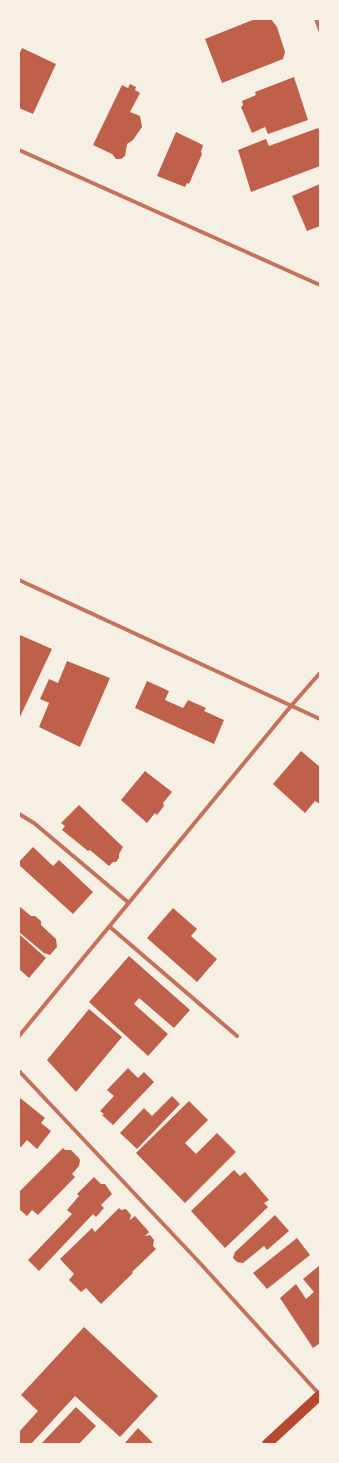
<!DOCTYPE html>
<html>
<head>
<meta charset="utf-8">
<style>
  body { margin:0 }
  #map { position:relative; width:339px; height:1463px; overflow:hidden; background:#f6efe4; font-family:"Fira Sans Condensed",sans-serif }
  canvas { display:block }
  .frame { position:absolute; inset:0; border:20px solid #f6efe4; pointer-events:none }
</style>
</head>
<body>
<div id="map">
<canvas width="339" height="1463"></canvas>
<div class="frame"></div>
</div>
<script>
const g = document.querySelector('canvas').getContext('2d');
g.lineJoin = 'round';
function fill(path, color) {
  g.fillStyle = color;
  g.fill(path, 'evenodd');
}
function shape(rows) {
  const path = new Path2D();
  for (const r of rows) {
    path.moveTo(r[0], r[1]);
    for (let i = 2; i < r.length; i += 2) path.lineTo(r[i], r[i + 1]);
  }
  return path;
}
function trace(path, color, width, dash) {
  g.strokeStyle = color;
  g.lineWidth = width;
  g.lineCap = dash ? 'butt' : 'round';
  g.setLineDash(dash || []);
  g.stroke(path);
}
const building = shape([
  [255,19,271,19,277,27,285,52,283,59,222,83,205,39],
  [22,48,56,64,33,114,19,108,19,55],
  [294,77,308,120,268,134,265,127,252,133,241,107,243,105,242,101,256,95,255,92],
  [130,84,136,87,135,90,140,93,130,112,140,116,142,127,133,140,127,144,125,156,121,159,116,159,112,154,93,145,122,85,128,88],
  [318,128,320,132,320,166,251,192,238,150,266,139,269,146],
  [176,132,203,145,201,152,202,154,189,184,187,183,185,187,157,176],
  [320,184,320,226,307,231,292,196],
  [20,635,52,649,19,719,19,637],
  [67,661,110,678,80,747,39,727,49,703,40,699,49,679,58,683],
  [147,681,169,691,165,700,183,708,188,700,206,708,204,711,224,720,214,744,135,708],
  [301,751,320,767,320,804,315,801,305,813,273,784],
  [145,771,172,792,163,803,164,806,157,815,155,813,147,823,121,800],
  [79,805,123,847,119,854,119,858,116,862,113,862,109,866,90,850,88,851,62,830,65,826,61,823],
  [33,847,53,866,59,860,93,892,73,914,19,865,19,862],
  [19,906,31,916,35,916,41,921,41,925,56,939,57,947,50,955,44,953,19,932],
  [173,908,197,929,191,936,217,959,197,982,147,938],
  [20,935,46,958,29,978,19,969],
  [129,956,190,1010,174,1028,139,998,134,1004,168,1034,148,1056,89,1002],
  [89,1009,122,1037,76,1092,47,1060],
  [128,1068,138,1078,144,1072,154,1082,113,1125,102,1115,104,1114,100,1111,114,1096,107,1090],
  [172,1096,180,1104,137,1149,120,1133,144,1108,152,1116],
  [19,1097,45,1118,41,1123,51,1131,37,1149,27,1140,21,1147,19,1146],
  [189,1101,208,1120,185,1143,196,1154,217,1133,236,1152,185,1203,136,1153],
  [63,1148,65,1150,71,1150,78,1157,80,1160,79,1166,72,1174,75,1177,38,1215,32,1210,27,1216,19,1209,19,1192],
  [234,1170,240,1176,245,1172,269,1200,264,1203,268,1207,225,1248,191,1211],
  [94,1177,101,1184,105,1184,112,1194,101,1205,104,1208,96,1217,93,1214,39,1271,28,1260,72,1214,67,1210,79,1196,77,1194],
  [119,1208,121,1210,126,1209,131,1215,130,1220,135,1216,149,1232,145,1236,150,1235,154,1240,153,1246,156,1249,132,1272,133,1273,101,1304,86,1288,81,1292,69,1280,74,1274,60,1259,92,1228,95,1232],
  [275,1215,289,1231,267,1250,264,1246,243,1263,237,1262,233,1258,235,1252],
  [297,1238,310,1255,267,1289,253,1273],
  [320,1265,320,1343,313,1348,280,1298,296,1284,306,1299,314,1292,303,1279],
  [84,1327,158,1396,120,1437,75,1396,31,1444,19,1444,19,1432,38,1411,21,1395],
  [76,1407,96,1426,79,1444,41,1444],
  [138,1428,154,1444,124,1444]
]);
const minor = shape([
  [316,19,320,30],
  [19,150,320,285],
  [19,580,320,719],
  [19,814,34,823,129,903],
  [110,927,237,1036],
  [19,1036,291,706,320,673],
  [19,1071,199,1262,320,1395]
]);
const primary = shape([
  [267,1444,320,1395]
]);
fill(building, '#bf614a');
trace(minor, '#c5725c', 4);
trace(primary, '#b5482f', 10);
</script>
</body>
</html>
